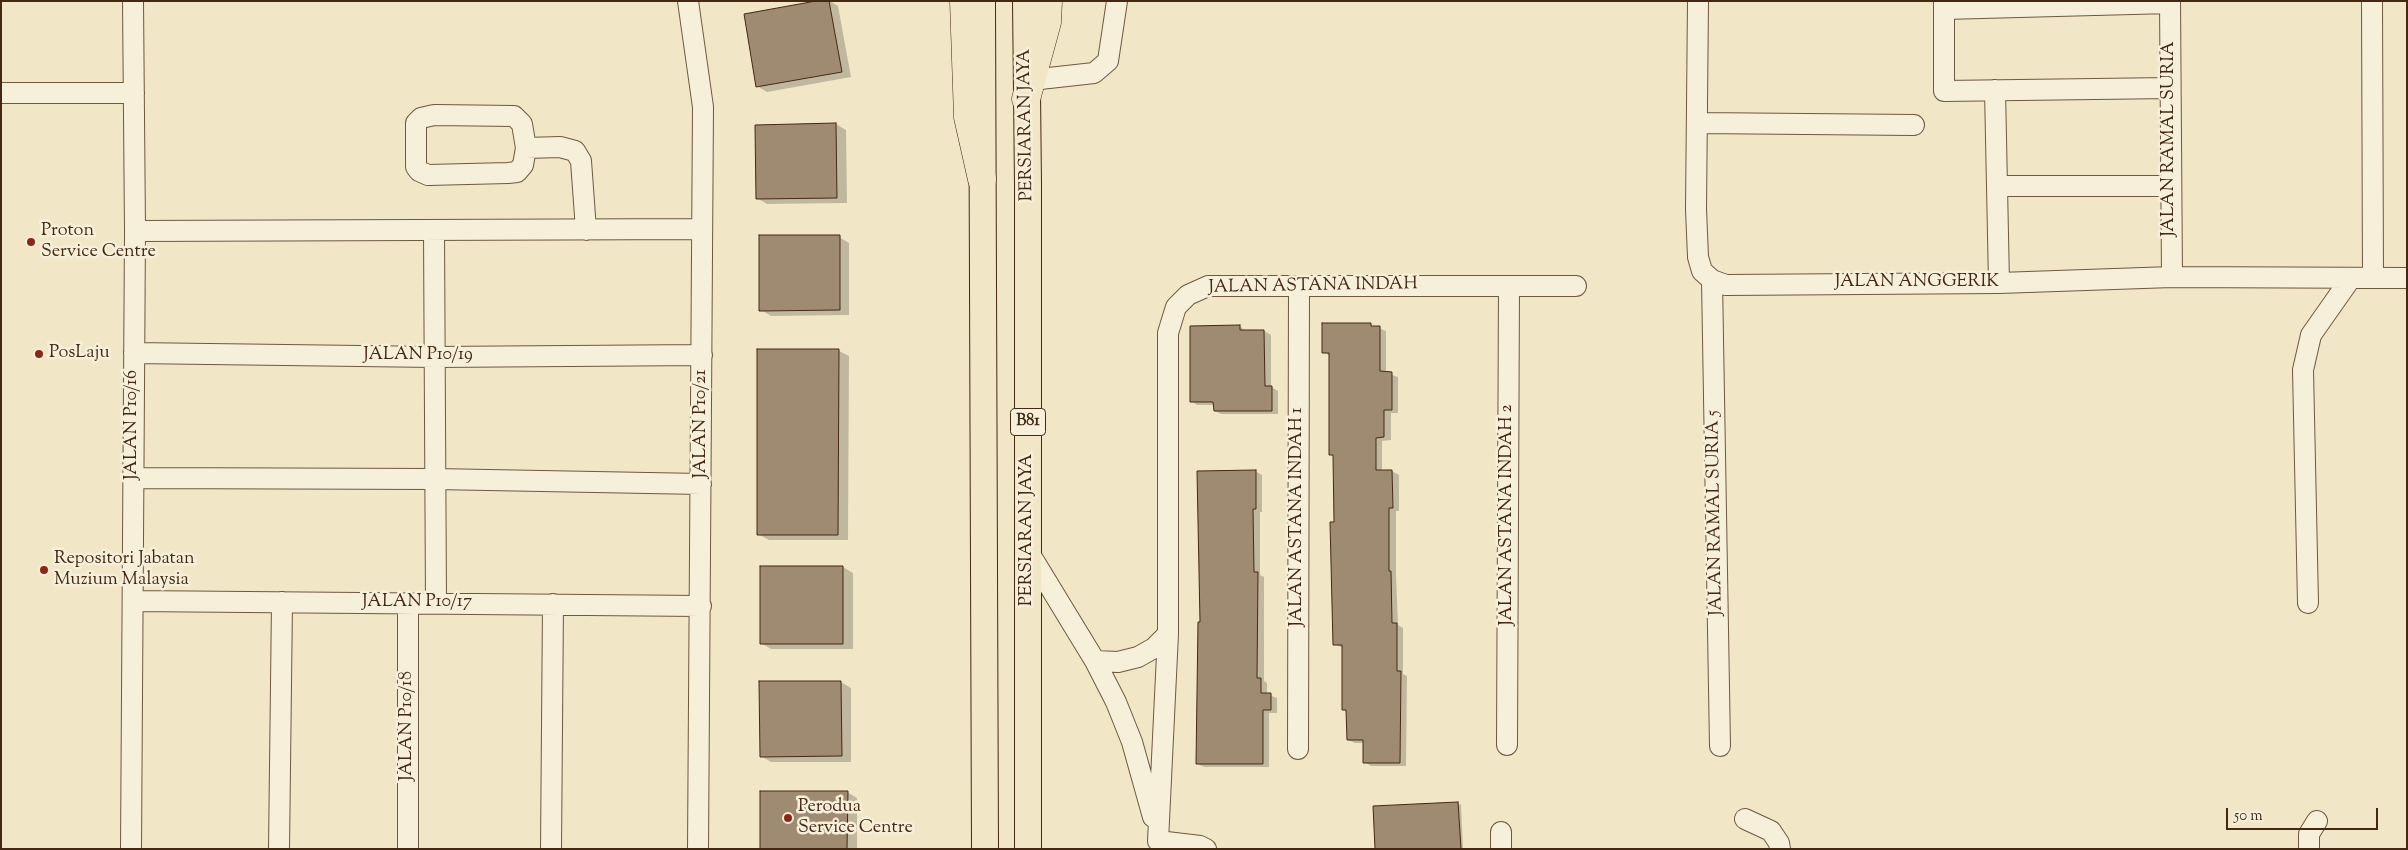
<!DOCTYPE html>
<html>
<head>
<meta charset="utf-8">
<style>
  body { margin:0 }
  #map { position:relative; width:2408px; height:850px; overflow:hidden; background:#f1e6c6; font-family:"Sorts Mill Goudy",serif }
  canvas { display:block }
  .frame { position:absolute; inset:0; border:2px solid #442814; pointer-events:none }
  .scale { position:absolute; left:2226px; top:808px; width:152px; height:22px; box-sizing:border-box; border:2px solid #442814; border-top:0; padding-left:6px; font-size:15px; line-height:18px; white-space:nowrap; color:#442814; -webkit-text-stroke:4px #f6efda; paint-order:stroke }
</style>
</head>
<body>
<div id="map">
<canvas width="2408" height="850"></canvas>
<div class="frame"></div>
<div class="scale">50 m</div>
</div>
<script>
const g = document.querySelector('canvas').getContext('2d');
g.lineJoin = 'round';
function fill(path, color) {
  g.fillStyle = color;
  g.fill(path, 'evenodd');
}
function shape(rows) {
  const path = new Path2D();
  for (const r of rows) {
    path.moveTo(r[0], r[1]);
    for (let i = 2; i < r.length; i += 2) path.lineTo(r[i], r[i + 1]);
  }
  return path;
}
function trace(path, color, width, dash) {
  g.strokeStyle = color;
  g.lineWidth = width;
  g.lineCap = dash ? 'butt' : 'round';
  g.setLineDash(dash || []);
  g.stroke(path);
}
function label(font, color, halo, rows, align = 'center') {
  g.font = font + ' "Sorts Mill Goudy",serif';
  g.lineWidth = 5;
  g.setLineDash([]);
  g.textBaseline = 'middle';
  g.strokeStyle = halo;
  g.fillStyle = color;
  for (const [text, x, y, turn = 0] of rows) {
    g.save();
    g.translate(x, y);
    g.rotate((+turn || 0) * Math.PI / 180);
    g.textAlign = isNaN(turn) ? turn : align;
    if (halo) g.strokeText(text, 0, 0);
    g.fillText(text, 0, 0);
    g.restore();
  }
}
const shadow = shape([
  [823,1,830,1,838,6,851,77,767,92,757,86],
  [836,124,846,130,847,203,767,204,757,198,756,126],
  [839,237,849,243,849,315,771,316,761,310],
  [1370,325,1386,331,1386,373,1398,377,1398,413,1391,413,1391,440,1382,441,1382,471,1392,471,1399,475,1399,511,1396,511,1396,575,1398,625,1403,628,1403,674,1407,676,1406,766,1371,766,1364,762,1364,743,1355,743,1348,740,1347,712,1344,710,1343,648,1334,644,1335,457,1331,454,1330,356,1323,352],
  [1240,326,1246,332,1264,331,1271,335,1271,387,1278,391,1278,414,1221,414,1215,411,1215,405,1197,405,1191,401],
  [839,351,849,356,848,540,769,540,758,534],
  [1255,471,1262,475,1262,512,1260,512,1260,575,1264,577,1264,681,1267,683,1267,694,1277,698,1277,713,1269,713,1269,767,1204,767,1198,764,1201,623],
  [843,567,853,573,853,649,771,649,761,643],
  [841,682,851,688,851,762,771,762,761,756],
  [847,792,857,798,857,849,761,849],
  [1458,804,1461,805,1463,849,1376,849,1374,807]
]);
const building = shape([
  [816,1,829,1,842,72,756,87,744,14,816,1],
  [836,123,837,198,756,199,755,125,836,123],
  [759,235,840,235,840,310,759,311,759,235],
  [1322,323,1371,323,1371,326,1380,326,1380,371,1392,372,1392,410,1384,410,1384,437,1376,438,1376,470,1392,470,1393,508,1389,508,1389,571,1391,571,1392,623,1397,623,1397,671,1401,671,1400,763,1363,763,1363,740,1347,740,1346,710,1342,710,1342,645,1333,645,1330,522,1334,522,1333,455,1329,455,1329,353,1322,353,1322,323],
  [1240,325,1240,330,1264,330,1265,386,1272,386,1272,411,1214,411,1213,402,1190,402,1190,326,1240,325],
  [757,349,839,349,838,535,757,535,757,349],
  [1256,470,1256,509,1253,509,1254,572,1258,572,1257,678,1261,678,1261,693,1271,693,1271,710,1263,710,1263,764,1196,764,1198,622,1200,622,1197,471,1256,470],
  [760,566,843,566,843,644,760,644,760,566],
  [759,681,841,681,842,756,760,757,759,681],
  [760,791,848,791,847,849,760,849,760,791],
  [1458,802,1461,849,1375,849,1373,806,1458,802]
]);
const minor = shape([
  [688,1,703,107,698,849],
  [1698,1,1696,209,1698,257,1702,271,1712,280,1726,285,1999,283,2172,277,2407,278],
  [1944,1,1944,91,2170,88],
  [2170,1,2172,277],
  [2372,1,2373,278],
  [1944,9,2170,3],
  [1031,80,1094,73,1108,61,1117,1],
  [1995,90,1999,283],
  [1,93,134,93],
  [434,115,514,116,522,124,526,148,523,165,517,172,508,173,428,175,419,171,416,167,416,123,421,118,434,115],
  [1698,123,1914,125],
  [526,148,560,147,575,151,581,161,586,230],
  [1997,186,2171,186],
  [135,231,702,229],
  [434,232,436,602],
  [1712,280,1720,746],
  [134,353,435,357,702,355],
  [133,478,435,479,701,484],
  [1028,551,1095,661,1116,702,1132,742,1153,817],
  [133,601,701,606],
  [408,603,408,849],
  [2308,603,2303,370,2311,335,2351,278],
  [1095,661,1118,662,1138,657,1154,648,1168,634],
  [1507,745,1509,286],
  [1298,749,1299,286],
  [1745,819,1771,831,1779,843,1780,849],
  [1501,832,1501,849],
  [1158,841,1168,634,1168,333,1176,307,1188,295,1208,286,1576,286],
  [1158,841,1200,846,1206,849],
  [131,849,135,231,133,1],
  [279,849,282,602],
  [551,849,553,604],
  [2309,849,2309,834,2317,821]
]);
const major = shape([
  [982,1,985,849],
  [1026,1,1028,185,1028,849]
]);
const highway = shape([
  [964,1,968,117,982,179],
  [1026,99,1047,22,1048,1]
]);
const markers = [
  [31,242,5,"#8f2418"],
  [39,354,5,"#8f2418"],
  [44,570,5,"#8f2418"],
  [788,818,5,"#8f2418"]
];
const shields = [
  [1028,422,35]
];
const shieldNames = [
  ["B81",1028,422]
];
const streetNames = [
  ["PERSIARAN JAYA",1027,125,-91],
  ["JALAN RAMAL SURIA",2170,139,-90],
  ["JALAN ANGGERIK",1917,283],
  ["JALAN ASTANA INDAH",1313,287,-1],
  ["JALAN P10/19",418,356],
  ["JALAN P10/21",702,424,-90],
  ["JALAN P10/16",133,425,-90],
  ["JALAN RAMAL SURIA 5",1716,513,-91],
  ["JALAN ASTANA INDAH 2",1508,515,-90],
  ["JALAN ASTANA INDAH 1",1298,517,-90],
  ["PERSIARAN JAYA",1028,530,-90],
  ["JALAN P10/17",417,603],
  ["JALAN P10/18",408,726,-90]
];
const poiNames = [
  ["Proton",41,232],
  ["Service Centre",41,253],
  ["PosLaju",49,354],
  ["Repositori Jabatan",54,560],
  ["Muzium Malaysia",54,581],
  ["Perodua",798,808],
  ["Service Centre",798,829]
];
fill(shadow, '#0003');
fill(building, '#9e8b71');
trace(building, '#442814', 1);
trace(minor, '#6f5840', 22);
trace(major, '#442814', 28);
trace(highway, '#442814', 29);
trace(minor, '#f6efda', 20);
trace(major, '#f1e6c6', 26);
trace(highway, '#f1e6c6', 28);
for (const [x, y, r, color] of markers) {
  const dot = new Path2D();
  dot.arc(x, y, r, 0, 2 * Math.PI);
  g.fillStyle = color;
  g.fill(dot);
  trace(dot, '#f6efda', 2);
}
for (const [x, y, w] of shields) {
  const box = new Path2D();
  box.roundRect(x - w / 2, y - 13.5, w, 27, 4);
  g.fillStyle = '#f6efda';
  g.fill(box);
  trace(box, '#442814', 1);
}
label('bold 16px', '#442814', null, shieldNames);
label('18px', '#442814', '#f6efda', streetNames);
label('18px', '#442814', '#f6efda', poiNames, 'left');
</script>
</body>
</html>
